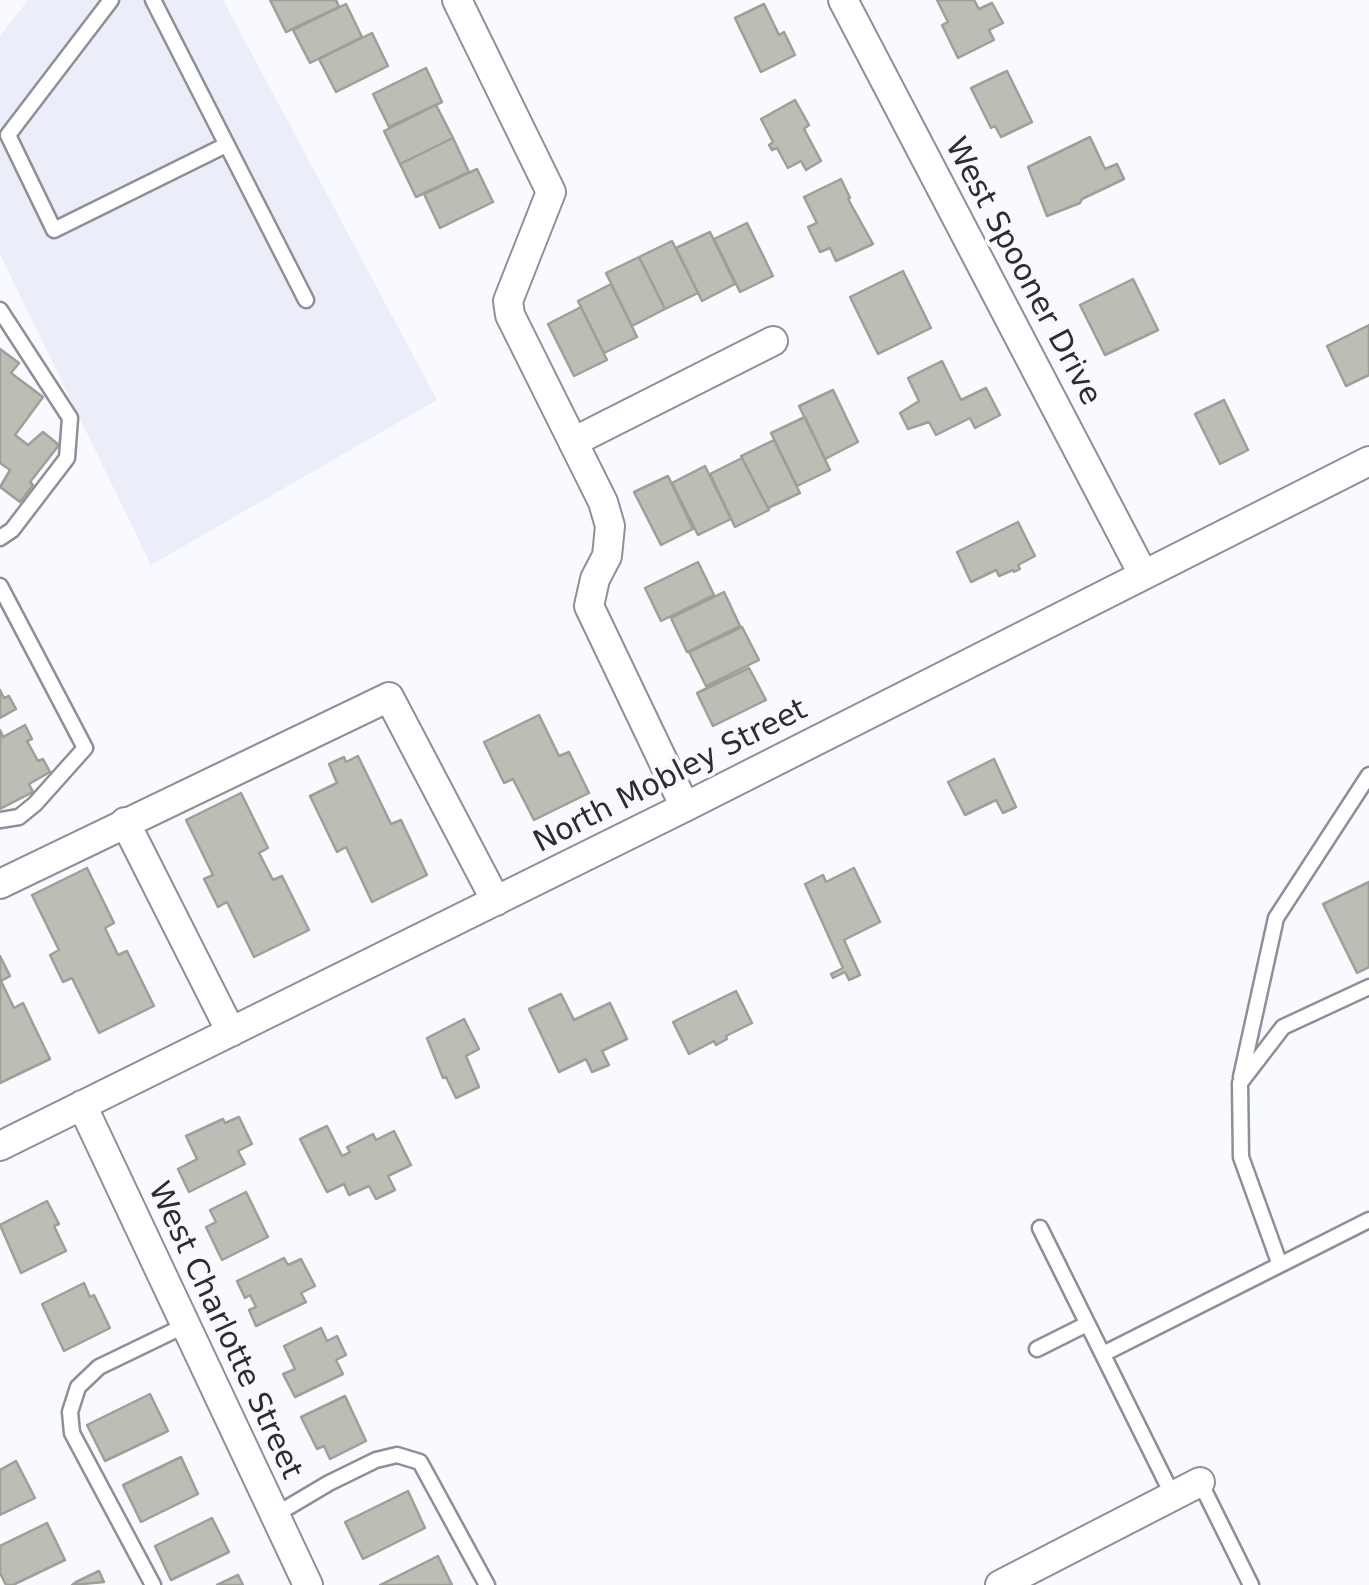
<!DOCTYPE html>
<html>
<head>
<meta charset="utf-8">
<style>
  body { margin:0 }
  canvas { display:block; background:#f9faff }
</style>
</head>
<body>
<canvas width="1369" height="1585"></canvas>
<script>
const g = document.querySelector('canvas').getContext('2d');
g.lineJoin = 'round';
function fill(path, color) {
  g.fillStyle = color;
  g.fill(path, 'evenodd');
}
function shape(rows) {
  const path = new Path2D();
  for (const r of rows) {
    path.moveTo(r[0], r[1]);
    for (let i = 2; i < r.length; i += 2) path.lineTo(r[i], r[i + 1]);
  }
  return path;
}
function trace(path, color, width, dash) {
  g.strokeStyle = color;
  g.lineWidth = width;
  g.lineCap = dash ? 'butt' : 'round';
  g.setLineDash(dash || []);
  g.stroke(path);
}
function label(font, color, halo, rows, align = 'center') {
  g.font = font + ' "DejaVu Sans",sans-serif';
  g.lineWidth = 8;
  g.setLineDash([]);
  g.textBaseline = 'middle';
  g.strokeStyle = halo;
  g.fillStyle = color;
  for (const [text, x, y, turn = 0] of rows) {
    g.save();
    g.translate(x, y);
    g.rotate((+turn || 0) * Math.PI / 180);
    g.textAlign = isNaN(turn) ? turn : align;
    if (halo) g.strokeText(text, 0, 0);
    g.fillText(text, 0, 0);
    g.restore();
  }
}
const built = shape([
  [28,0,223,0,437,400,151,565,0,254,0,36]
]);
const building = shape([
  [270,0,336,0,339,7,286,32,270,0],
  [937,0,974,0,979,9,992,3,1003,23,989,30,994,40,958,58,942,25,948,22,937,0],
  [346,4,362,37,310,63,293,30,346,4],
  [764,4,779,35,784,32,795,55,761,72,735,18,764,4],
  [372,33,388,66,336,92,319,59,372,33],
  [426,68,442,102,389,127,373,94,426,68],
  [1007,71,1032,122,1001,137,995,126,991,128,971,88,1007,71],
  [795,100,809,125,804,129,821,161,806,170,801,161,788,168,777,148,772,150,769,145,773,142,761,119,795,100],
  [436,105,453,138,400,164,384,131,436,105],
  [1090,137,1105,169,1117,164,1124,179,1082,199,1080,203,1047,216,1028,167,1090,137],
  [453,138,469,172,416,197,400,164,453,138],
  [477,169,493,202,440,228,424,194,477,169],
  [841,179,850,198,848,199,873,244,836,261,830,248,820,252,808,227,817,223,804,197,841,179],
  [747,223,773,276,740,292,714,239,747,223],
  [710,232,735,284,702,301,676,248,710,232],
  [672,241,698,293,665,309,639,257,672,241],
  [639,257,665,309,632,326,606,273,639,257],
  [903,271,931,328,878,354,850,297,903,271],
  [1133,279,1158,330,1105,355,1080,305,1133,279],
  [611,284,637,337,604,353,578,301,611,284],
  [581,307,607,360,574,376,548,324,581,307],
  [1369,325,1369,375,1346,386,1327,346,1369,325],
  [0,349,19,363,11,373,43,397,15,435,28,445,43,432,59,445,30,482,33,485,20,502,0,487,10,470,0,463,0,349],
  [942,361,961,400,986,388,1000,415,975,428,970,418,936,435,929,422,908,429,900,413,919,401,908,378,942,361],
  [833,390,858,442,825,459,799,406,833,390],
  [1224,400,1248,450,1220,464,1195,414,1224,400],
  [805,417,830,470,797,486,771,433,805,417],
  [774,440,800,493,768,508,741,456,774,440],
  [742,458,769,510,735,527,710,474,742,458],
  [705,466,731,519,698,535,672,483,705,466],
  [668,476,693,529,661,545,634,492,668,476],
  [1018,522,1035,556,1018,565,1020,569,1014,572,1013,570,999,576,996,570,971,582,957,552,1018,522],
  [698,562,714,595,661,621,645,588,698,562],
  [724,592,740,626,687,652,671,618,724,592],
  [742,627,759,660,706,686,689,652,742,627],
  [749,668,766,700,713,726,697,693,749,668],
  [0,690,4,698,9,696,16,709,0,718,0,690],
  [539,715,559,756,569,752,589,793,534,820,513,779,504,783,484,742,539,715],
  [25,725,32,739,27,741,38,761,43,759,50,772,29,784,33,792,0,809,0,730,3,737,25,725],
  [358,756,391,824,401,820,427,875,372,902,346,847,337,852,310,796,337,783,329,764,344,757,346,762,358,756],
  [994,759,1016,807,1003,813,996,800,965,815,948,782,994,759],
  [241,793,268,848,259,853,273,880,282,876,309,930,254,957,227,902,218,907,204,879,213,875,186,820,241,793],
  [87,868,114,923,105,928,118,955,127,951,154,1006,99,1033,72,978,63,982,50,955,59,950,32,895,87,868],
  [854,868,880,922,844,940,860,975,849,980,845,972,833,978,831,974,843,968,805,884,823,875,826,882,854,868],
  [1369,882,1369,967,1357,973,1323,904,1369,882],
  [0,956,10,976,1,981,14,1008,23,1003,50,1059,0,1083,0,956],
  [736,991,752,1023,726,1036,727,1039,716,1045,714,1041,689,1054,673,1022,736,991],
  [561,994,574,1020,610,1003,627,1039,602,1051,609,1065,592,1072,586,1059,559,1072,529,1009,561,994],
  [464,1019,479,1049,466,1056,479,1087,456,1098,446,1077,443,1078,427,1038,464,1019],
  [239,1117,252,1144,238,1151,245,1164,189,1192,178,1169,197,1159,186,1136,223,1119,225,1123,239,1117],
  [327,1126,342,1156,350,1152,347,1147,373,1134,376,1140,394,1131,411,1165,388,1176,395,1190,376,1199,369,1186,349,1195,344,1184,327,1192,300,1139,327,1126],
  [246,1192,268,1237,222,1260,206,1227,216,1222,210,1210,246,1192],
  [47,1201,59,1224,54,1226,66,1251,21,1273,0,1225,47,1201],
  [284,1258,288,1265,301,1259,315,1286,301,1293,306,1302,256,1326,249,1310,256,1307,250,1295,245,1298,237,1281,284,1258],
  [84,1283,90,1297,94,1295,110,1328,64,1351,42,1304,84,1283],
  [321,1328,327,1341,337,1336,346,1355,336,1360,343,1374,295,1397,283,1374,295,1369,284,1346,321,1328],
  [150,1394,168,1431,105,1461,87,1425,150,1394],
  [345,1396,366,1441,330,1459,324,1446,317,1449,301,1417,345,1396],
  [181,1457,198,1494,141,1522,123,1485,181,1457],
  [16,1461,35,1498,0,1515,0,1470,16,1461],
  [408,1491,425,1528,363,1559,345,1522,408,1491],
  [212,1518,229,1552,171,1580,155,1546,212,1518],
  [47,1523,65,1560,13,1585,6,1585,0,1573,0,1546,47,1523],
  [438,1556,452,1585,380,1585,438,1556],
  [99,1571,104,1582,72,1585,76,1582,99,1571],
  [238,1575,243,1585,217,1585,238,1575]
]);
const service = shape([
  [111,0,8,135,54,230,226,145],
  [153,0,306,300],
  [0,310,70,418,67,458,12,530,0,538],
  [0,586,85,748,35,804,19,817,0,820],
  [1241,1077,1276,918,1369,775],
  [1040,1228,1173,1496],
  [1280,1265,1241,1157,1240,1083,1283,1027,1369,987],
  [1037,1349,1087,1324],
  [1103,1354,1369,1220],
  [1200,1482,1251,1585],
  [275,1515,329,1483,376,1460,397,1455,420,1462,487,1585],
  [153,1585,72,1433,70,1412,78,1387,99,1367,186,1325]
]);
const minor = shape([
  [457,0,551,192,508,301,510,315,603,502,610,526,607,556,595,579,589,606,685,807],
  [843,0,1143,574],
  [573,442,773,341],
  [125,822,231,1032],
  [0,884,389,697,496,901],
  [82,1105,308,1585],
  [0,1146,685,807,1369,461],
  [1000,1585,1200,1482]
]);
const streetNames = [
  ["West Spooner Drive",1022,272,62],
  ["North Mobley Street",671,777,-27],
  ["West Charlotte Street",224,1331,65]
];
fill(built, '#ebedf9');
fill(building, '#bebdb5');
trace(building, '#9f9e97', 2.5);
trace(service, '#8e9097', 19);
trace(minor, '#8e9097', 32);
trace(service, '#fff', 14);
trace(minor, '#fff', 28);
label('30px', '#2d2d30', '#f9faff', streetNames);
</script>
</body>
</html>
